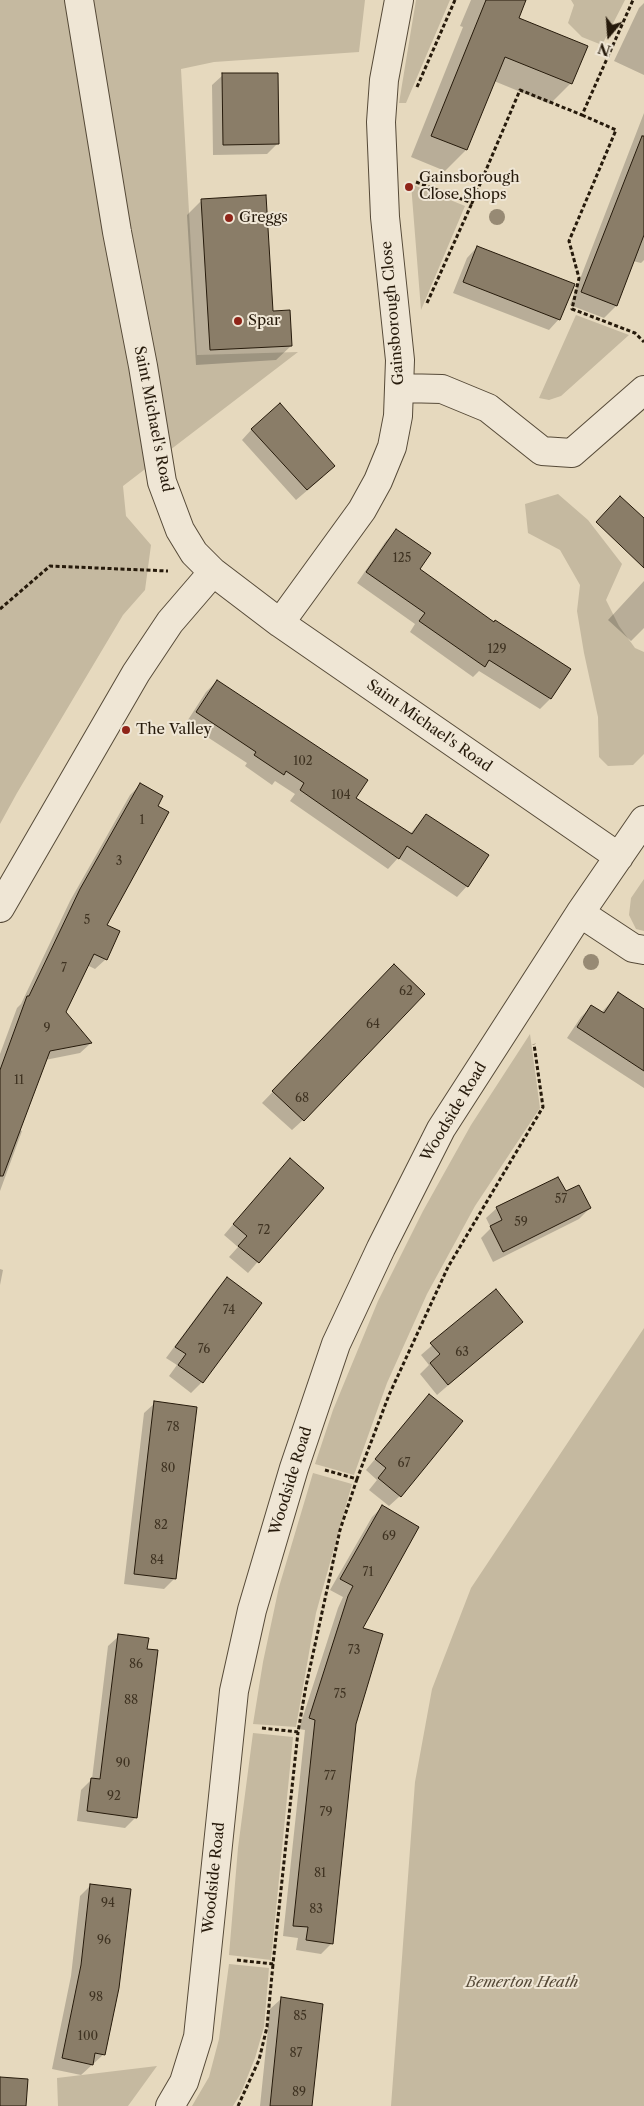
<!DOCTYPE html>
<html>
<head>
<meta charset="utf-8">
<style>
  body { margin:0 }
  #map { position:relative; width:644px; height:2106px; overflow:hidden; background:#e6d9be; font-family:"Libre Caslon Text",serif }
  canvas { display:block }
  .north { position:absolute; left:584px; top:10px; width:50px; height:50px; -webkit-text-stroke:4px #efe6d5; paint-order:stroke; rotate:198deg; font-size:14px; font-weight:700; line-height:20px; text-align:center; color:#261a0b }
  .north::after { content:''; display:block; margin:auto; width:18px; height:22px; background:#261a0b; clip-path:polygon(50% 0,100% 100%,50% 72%,0 100%) }
</style>
</head>
<body>
<div id="map">
<canvas width="644" height="2106"></canvas>
<div class="north">N</div>
</div>
<script>
const g = document.querySelector('canvas').getContext('2d');
g.lineJoin = 'round';
function fill(path, color) {
  g.fillStyle = color;
  g.fill(path, 'evenodd');
}
function shape(rows) {
  const path = new Path2D();
  for (const r of rows) {
    path.moveTo(r[0], r[1]);
    for (let i = 2; i < r.length; i += 2) path.lineTo(r[i], r[i + 1]);
  }
  return path;
}
function trace(path, color, width, dash) {
  g.strokeStyle = color;
  g.lineWidth = width;
  g.lineCap = dash ? 'butt' : 'round';
  g.setLineDash(dash || []);
  g.stroke(path);
}
function label(font, color, halo, rows, align = 'center') {
  g.font = font + ' "Libre Caslon Text",serif';
  g.lineWidth = 4;
  g.setLineDash([]);
  g.textBaseline = 'middle';
  g.strokeStyle = halo;
  g.fillStyle = color;
  for (const [text, x, y, turn = 0] of rows) {
    g.save();
    g.translate(x, y);
    g.rotate((+turn || 0) * Math.PI / 180);
    g.textAlign = isNaN(turn) ? turn : align;
    if (halo) g.strokeText(text, 0, 0);
    g.fillText(text, 0, 0);
    g.restore();
  }
}
const green = shape([
  [0,0,365,0,359,52,214,62,181,69,197,355,298,352,123,486,126,516,151,545,145,590,123,615,17,793,0,824],
  [416,0,450,0,406,103,399,103],
  [571,0,625,0,602,45,582,37,568,23,574,5],
  [411,184,465,206,421,310],
  [576,315,629,335,561,396,549,400,539,398],
  [558,494,588,520,622,564,606,600,619,626,635,648,644,652,644,754,633,765,608,766,599,757,598,717,584,653,577,611,580,585,560,550,528,533,525,504],
  [644,879,644,931,636,929,629,915,631,898],
  [530,1034,540,1108,475,1206,427,1294,387,1383,354,1475,315,1464,333,1410,378,1301,423,1211,471,1125],
  [644,1328,644,2106,391,2106,415,1782,432,1689,471,1588],
  [313,1473,352,1484,316,1613,296,1727,253,1724,263,1662,279,1587],
  [253,1733,293,1737,271,1960,229,1955,238,1848],
  [229,1964,269,1968,264,2027,255,2058,241,2093,233,2106,192,2106,209,2077,219,2039],
  [157,2066,128,2106,58,2106,57,2078]
]);
const shadow = shape([
  [471,0,524,0,517,18,571,83,550,104,494,81,466,150,445,171,411,157,463,27,460,26],
  [644,3,644,75,614,61,639,8],
  [223,75,278,143,267,154,213,155,212,85],
  [644,113,644,260,641,263,633,261,616,306,604,318,570,305],
  [202,200,291,346,276,360,196,365,187,215],
  [477,247,559,319,549,330,453,293,467,258],
  [252,429,323,477,296,500,242,440],
  [397,531,419,569,550,699,540,709,479,671,473,677,410,632,415,624,357,583,386,541],
  [644,581,644,628,631,641,608,620],
  [217,681,355,798,409,835,426,815,467,886,457,897,398,858,388,869,290,801,295,794,275,781,272,785,245,766,247,763,186,723,206,692],
  [140,785,105,926,106,959,95,969,87,965,64,1012,91,1043,80,1053,45,1060,19,1130,22,1131,0,1191,0,1054,17,1008,21,1004,70,901,130,795],
  [384,976,303,1120,292,1130,262,1103],
  [618,994,644,1011,644,1088,567,1038,581,1017,591,1007,601,1013],
  [279,1170,322,1188,248,1273,229,1257,238,1247,224,1235],
  [565,1193,590,1208,579,1219,493,1262,481,1238,491,1228,486,1218,497,1208],
  [0,1269,3,1270,0,1285],
  [227,1278,261,1304,202,1382,191,1393,169,1376,177,1365,166,1358,217,1289],
  [495,1291,521,1322,437,1395,420,1374,429,1365,421,1355],
  [155,1403,175,1578,164,1589,124,1584,144,1413],
  [419,1406,400,1496,389,1506,369,1490,377,1480,366,1470],
  [382,1507,362,1628,355,1724,332,1943,321,1954,296,1950,298,1938,283,1936,305,1730,299,1729,338,1608,343,1597,330,1590,372,1517],
  [119,1636,146,1650,136,1817,125,1828,77,1821,81,1790,92,1779,108,1646],
  [91,1885,104,2054,81,2075,52,2069,71,1976,80,1896],
  [281,1999,311,2106,260,2106,270,2009]
]);
const building = shape([
  [486,0,526,0,519,18,588,46,572,84,505,57,467,150,431,136,486,0],
  [222,73,278,73,279,144,223,145,222,73],
  [642,136,644,136,644,235,617,306,581,292,642,136],
  [266,195,273,311,290,310,292,346,210,350,201,199,266,195],
  [477,246,575,284,560,320,463,282,477,246],
  [280,403,335,466,307,490,251,429,280,403],
  [620,496,644,518,644,568,596,522,620,496],
  [396,529,431,553,420,569,494,622,495,620,571,669,551,699,489,660,485,667,419,621,425,613,366,572,396,529],
  [217,680,368,780,356,798,412,834,426,814,489,855,468,887,407,846,399,859,300,790,304,783,286,771,284,775,254,755,256,752,196,712,217,680],
  [140,783,163,796,158,806,169,812,107,925,120,931,107,960,94,954,66,1012,92,1043,50,1051,3,1176,0,1176,0,1070,27,996,29,996,80,889,140,783],
  [394,964,425,994,304,1121,272,1091,394,964],
  [618,992,644,1009,644,1071,577,1027,591,1005,604,1013,618,992],
  [290,1158,324,1188,259,1263,238,1246,247,1236,233,1224,290,1158],
  [558,1177,566,1191,579,1185,591,1208,503,1252,490,1226,502,1220,496,1207,558,1177],
  [227,1277,262,1303,203,1383,178,1365,186,1354,175,1347,227,1277],
  [496,1289,523,1322,448,1385,430,1363,440,1354,430,1343,496,1289],
  [429,1394,463,1421,401,1497,378,1478,386,1468,375,1459,429,1394],
  [154,1401,197,1407,176,1579,134,1574,154,1401],
  [382,1505,419,1527,363,1628,383,1634,356,1724,333,1944,306,1940,308,1927,293,1926,315,1720,309,1718,348,1596,353,1586,340,1579,382,1505],
  [118,1634,149,1638,147,1649,158,1650,137,1818,87,1811,91,1778,100,1779,118,1634],
  [90,1884,131,1889,119,1988,105,2055,95,2053,93,2065,62,2058,81,1965,90,1884],
  [281,1997,323,2004,312,2106,270,2106,281,1997],
  [0,2077,28,2079,26,2106,0,2106,0,2077]
]);
const path = shape([
  [417,87,455,0],
  [582,115,616,130,569,241,579,278,572,309,635,333,644,342],
  [416,182,472,203,520,90,582,115,633,0],
  [427,303,472,203],
  [0,609,50,566,168,571],
  [325,1470,357,1479,389,1395,448,1267,543,1107,534,1044],
  [262,1728,298,1732,306,1686,340,1530,357,1479],
  [237,1960,273,1964,298,1732],
  [238,2106,259,2060,267,2027,273,1964]
]);
const minor = shape([
  [79,0,117,232,143,366,162,482,180,530,194,553,213,572,280,623,619,857],
  [401,388,442,389,488,408,542,451,572,453,644,390],
  [280,623,362,510,378,481,392,447,398,416,400,360,385,217,381,122,384,80,399,0],
  [0,908,136,673,170,622,213,572],
  [580,913,633,948,644,950],
  [170,2106,184,2082,198,2037,234,1691,252,1610,294,1468,336,1344,381,1248,441,1129,580,913,644,820]
]);
const trees = [
  [497,217],
  [591,962]
];
const markers = [
  [409,187,5,"#8f2418"],
  [229,218,5,"#8f2418"],
  [238,321,5,"#8f2418"],
  [126,730,5,"#8f2418"]
];
const numberNames = [
  ["125",402,559],
  ["129",497,650],
  ["102",303,762],
  ["104",341,796],
  ["1",142,821],
  ["3",119,862],
  ["5",87,921],
  ["7",64,969],
  ["62",406,992],
  ["64",373,1025],
  ["9",47,1029],
  ["11",19,1081],
  ["68",302,1099],
  ["57",561,1200],
  ["59",521,1223],
  ["72",264,1231],
  ["74",229,1311],
  ["76",204,1350],
  ["63",462,1353],
  ["78",173,1428],
  ["67",404,1464],
  ["80",168,1469],
  ["82",161,1526],
  ["69",389,1537],
  ["84",157,1561],
  ["71",368,1573],
  ["73",354,1651],
  ["86",136,1665],
  ["75",340,1695],
  ["88",131,1701],
  ["90",123,1764],
  ["77",330,1777],
  ["92",114,1797],
  ["79",326,1813],
  ["81",320,1874],
  ["94",108,1904],
  ["83",316,1910],
  ["96",104,1941],
  ["98",96,1998],
  ["85",300,2017],
  ["100",88,2037],
  ["87",296,2054],
  ["89",299,2093]
];
const poiNames = [
  ["Gainsborough",419,178],
  ["Close Shops",419,195],
  ["Greggs",239,218],
  ["Spar",248,321],
  ["The Valley",136,730]
];
const streetNames = [
  ["Gainsborough Close",393,313,-95],
  ["Saint Michael's Road",153,419,79],
  ["Saint Michael's Road",429,726,35],
  ["Woodside Road",454,1112,-59],
  ["Woodside Road",291,1481,-73],
  ["Woodside Road",214,1878,-84]
];
const parkNames = [
  ["Bemerton Heath",522,1983]
];
fill(green, '#c5b9a0');
fill(shadow, '#0003');
fill(building, '#8a7d68');
trace(building, '#261a0b', 1);
trace(minor, '#564a38', 30);
trace(path, '#261a0b', 3, [4, 2.5]);
trace(minor, '#efe6d5', 28);
g.fillStyle = '#978a74';
for (const [x, y] of trees) {
  g.beginPath();
  g.arc(x, y, 8, 0, 2 * Math.PI);
  g.fill();
}
for (const [x, y, r, color] of markers) {
  const dot = new Path2D();
  dot.arc(x, y, r, 0, 2 * Math.PI);
  g.fillStyle = color;
  g.fill(dot);
  trace(dot, '#efe6d5', 2);
}
label('12px', '#3f3322', null, numberNames);
label('15px', '#261a0b', '#efe6d5', poiNames, 'left');
label('15px', '#261a0b', '#efe6d5', streetNames);
label('italic 15px', '#564a38', '#efe6d5', parkNames);
</script>
</body>
</html>
